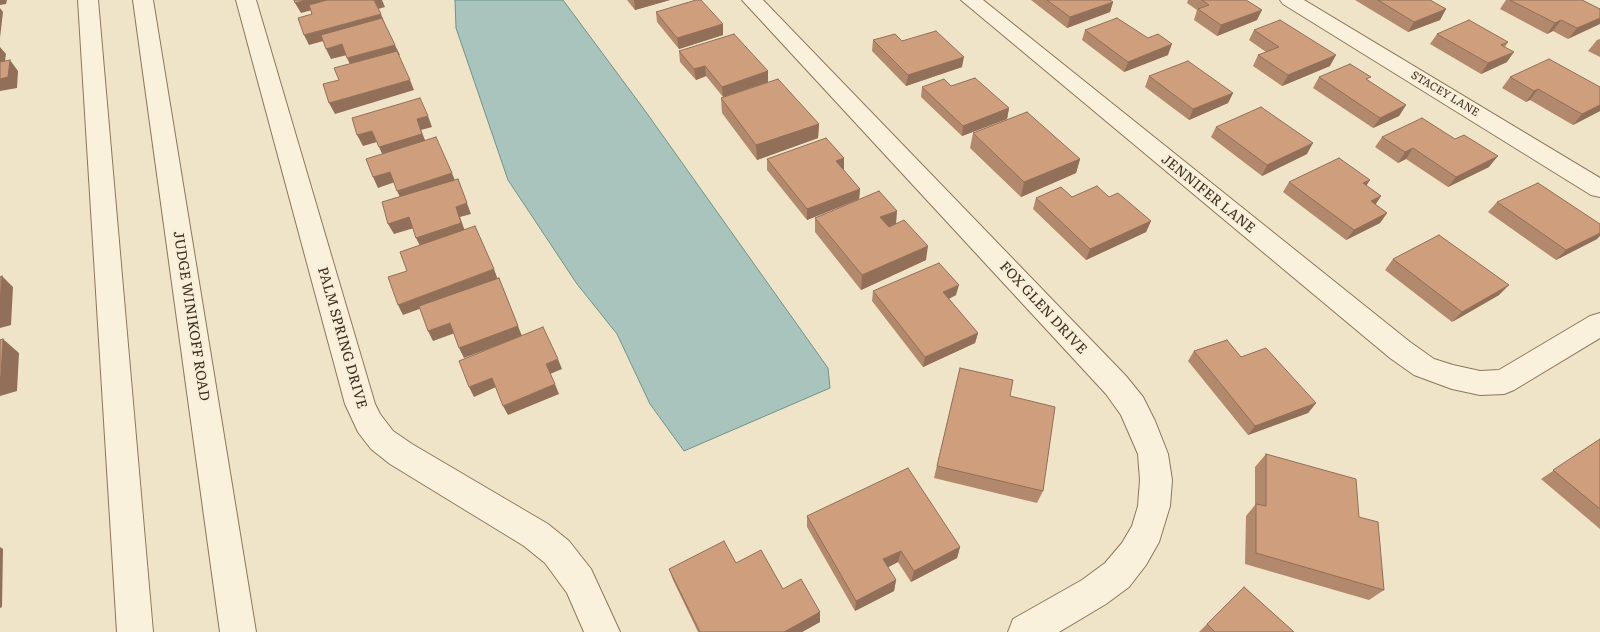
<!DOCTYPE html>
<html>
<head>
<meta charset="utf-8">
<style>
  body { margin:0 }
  canvas { display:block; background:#f0e4c8 }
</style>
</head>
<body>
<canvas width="1600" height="632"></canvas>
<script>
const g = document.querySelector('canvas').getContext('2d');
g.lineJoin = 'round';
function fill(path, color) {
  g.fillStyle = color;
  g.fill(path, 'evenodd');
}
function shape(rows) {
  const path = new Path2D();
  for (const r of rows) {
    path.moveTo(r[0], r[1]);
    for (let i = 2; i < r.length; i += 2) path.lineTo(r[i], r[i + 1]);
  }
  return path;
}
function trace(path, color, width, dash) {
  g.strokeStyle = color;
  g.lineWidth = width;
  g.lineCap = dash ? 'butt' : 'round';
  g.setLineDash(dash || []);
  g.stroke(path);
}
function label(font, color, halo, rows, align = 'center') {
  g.font = font + ' Literata,serif';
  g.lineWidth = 4;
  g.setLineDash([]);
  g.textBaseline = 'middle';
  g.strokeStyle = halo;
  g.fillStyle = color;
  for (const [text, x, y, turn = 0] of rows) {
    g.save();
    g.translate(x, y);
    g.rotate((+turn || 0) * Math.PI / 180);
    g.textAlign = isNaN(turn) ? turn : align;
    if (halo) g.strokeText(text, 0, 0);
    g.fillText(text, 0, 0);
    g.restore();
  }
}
const water = shape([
  [455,0,563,0,646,112,828,368,830,388,684,451,650,404,617,334,577,284,508,180,456,28,455,0]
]);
const minor = shape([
  [78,0,98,0,153,632,117,632,78,0],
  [133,0,153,0,256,632,220,632,133,0],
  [236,0,256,0,375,404,380,414,393,431,412,444,548,524,569,541,591,569,620,632,584,632,567,593,545,563,524,546,390,464,371,449,358,432,345,404,236,0],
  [742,0,763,0,1126,376,1143,397,1155,421,1168,454,1172,480,1170,506,1159,542,1146,565,1129,587,1106,604,1059,632,1008,632,1013,619,1082,580,1105,563,1122,543,1132,526,1138,506,1140,480,1138,454,1121,415,1106,394,742,0],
  [961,0,983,0,1410,342,1434,359,1453,365,1480,371,1499,370,1590,316,1600,313,1600,338,1514,390,1504,394,1480,395,1452,389,1414,375,1390,358,961,0],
  [1280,0,1304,0,1600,178,1600,197,1591,195,1283,4,1280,0]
]);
const wall = shape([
  [627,0,670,0,635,10],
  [1031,0,1110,0,1113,2,1110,12,1067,28],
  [1188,0,1246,0,1257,20,1217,36,1194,20,1197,10,1187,3],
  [1355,0,1430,0,1446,9,1440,20,1408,32],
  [1506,0,1582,0,1600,9,1568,39,1553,31,1547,34,1500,9],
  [656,12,723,24,723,35,679,49,657,22],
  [1085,30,1168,55,1124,72,1082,40],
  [1254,30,1330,66,1282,86,1253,66,1258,55,1266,52,1249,40],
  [1437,34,1508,42,1505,47,1507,62,1481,74,1430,44],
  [1600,39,1600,57,1588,51,1597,40],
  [873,40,902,41,962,67,906,86,872,51],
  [679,51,768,71,768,82,723,97,706,76,696,80,680,62],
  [1149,76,1233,93,1228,103,1189,120,1145,87],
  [1319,77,1368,81,1406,105,1399,116,1373,128,1313,88],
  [1510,77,1600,87,1600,111,1573,125,1530,100,1526,102,1502,88],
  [951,86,1009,108,1007,119,962,136,921,97,922,87],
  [721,98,819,124,818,138,757,160,722,113],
  [1216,127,1307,154,1262,176,1211,137],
  [973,133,1080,159,1076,173,1021,197,970,148],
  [1382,137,1489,167,1448,187,1406,159,1398,163,1375,147],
  [844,158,843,169,860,189,859,199,807,220,767,170,767,159],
  [1289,182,1366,186,1381,196,1375,204,1387,213,1380,223,1346,240,1283,192],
  [1072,197,1109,197,1151,221,1146,232,1086,260,1033,209,1036,198],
  [1497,202,1597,239,1556,260,1488,212],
  [815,218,896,224,926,260,861,290,815,232],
  [1393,259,1499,295,1452,322,1385,270],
  [873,291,956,295,949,299,978,333,975,343,923,367,872,301],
  [1194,351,1241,357,1316,403,1308,413,1248,435,1188,361],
  [960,368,1010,396,1043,491,1037,503,934,478],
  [1600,439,1600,529,1541,479],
  [1266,454,1359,517,1384,590,1369,600,1245,564,1246,516,1255,505,1255,467],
  [807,516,960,547,957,558,911,582,898,562,888,567,896,580,894,591,855,611,807,527],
  [736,563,783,589,820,612,820,622,802,632,698,632,673,580,669,569],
  [1244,587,1294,632,1199,632]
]);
const shadedWall = shape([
  [0,0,7,0,6,4,0,5],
  [306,0,350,0,301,13,295,3],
  [374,0,382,0,385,7,378,9],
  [634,0,670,0,635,10],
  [1113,2,1110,12,1067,28,1070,17],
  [0,8,3,12,0,38],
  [1446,9,1440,20,1408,32,1414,22],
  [1262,10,1257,20,1217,36,1221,25],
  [381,14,385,24,309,45,304,35],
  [1600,18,1600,24,1568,39,1577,28],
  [1561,20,1553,31,1547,34,1555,23],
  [723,24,723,35,679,49,677,38],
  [342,44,347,55,331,59,326,49],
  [1172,44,1168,55,1124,72,1128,62],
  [395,45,400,55,352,69,347,58],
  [0,47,6,54,3,74,0,71],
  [1514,52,1507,62,1481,74,1488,63],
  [1336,55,1330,66,1282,86,1288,75],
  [964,57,962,67,906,86,908,75],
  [10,60,18,71,17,88,0,91,0,79],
  [705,66,706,76,696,80,694,69],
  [768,71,768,82,723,97,722,87],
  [410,80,414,90,335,114,329,103],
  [1538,89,1530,100,1526,102,1534,91],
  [1233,93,1228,103,1189,120,1193,109],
  [1406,105,1399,116,1373,128,1380,118],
  [1600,105,1600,111,1573,125,1582,114],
  [1009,108,1007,119,962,136,963,126],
  [428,116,432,127,421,130,427,145,384,158,379,147,417,119],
  [819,124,818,138,757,160,756,145],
  [372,131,377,142,363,146,357,135],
  [1313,143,1307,154,1262,176,1267,165],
  [1413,148,1406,159,1398,163,1405,152],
  [1498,156,1489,167,1448,187,1456,177],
  [844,158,844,169,836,172,836,161],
  [1080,159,1076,173,1021,197,1024,182],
  [390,172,395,182,378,188,373,177],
  [452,173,456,183,402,201,397,191],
  [458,179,471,214,460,217,466,234,421,248,416,238,456,207],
  [1370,180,1363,191,1363,183],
  [860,189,859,199,807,220,807,209],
  [1381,196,1374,207,1371,201],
  [897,211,896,225,879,232,880,217],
  [1387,213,1380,223,1346,240,1354,230],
  [409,217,414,228,394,234,388,224],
  [1151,221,1146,232,1086,260,1090,249],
  [1600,233,1600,236,1597,239,1556,260,1566,250],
  [928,246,926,260,861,290,862,275],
  [494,269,498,280,403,315,398,305],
  [2,276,13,287,11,325,0,328,0,305],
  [499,278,522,336,464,358,459,348],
  [959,285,956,295,941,302,943,292],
  [1509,285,1499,295,1452,322,1462,312],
  [450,323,455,333,433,341,428,331],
  [978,333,975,343,923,367,925,357],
  [3,339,19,353,17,391,0,396,0,377],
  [558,359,562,369,550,374,546,364],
  [492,378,496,387,474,397,469,387],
  [555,384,559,394,508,415,503,406],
  [1316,403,1308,413,1248,435,1255,426],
  [0,547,3,549,2,607,0,608],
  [960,547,957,558,911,582,914,571],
  [901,551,898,562,881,571,883,559],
  [896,580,894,591,855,611,856,601],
  [820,612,820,622,802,632,784,632]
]);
const building = shape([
  [294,0,306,0,295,3,294,0],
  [327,0,374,0,381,14,304,35,298,18,312,14,309,5,327,0],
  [696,0,701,0,723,24,677,38,656,12,696,0],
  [1047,0,1110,0,1113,2,1070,17,1047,0],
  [1202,0,1246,0,1262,10,1221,25,1198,9,1209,5,1202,0],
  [1378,0,1430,0,1446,9,1414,22,1378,0],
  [1510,0,1582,0,1600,9,1600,18,1577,28,1561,20,1555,23,1510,0],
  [382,18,395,45,347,58,342,44,326,49,321,35,382,18],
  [1117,18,1148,38,1158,34,1172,44,1128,62,1085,30,1117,18],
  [1280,20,1336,55,1288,75,1258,55,1279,47,1254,30,1280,20],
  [1469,20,1508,42,1501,45,1514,52,1488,63,1437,34,1469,20],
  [936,31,964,57,908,75,873,40,895,34,902,41,936,31],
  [734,34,768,71,722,87,705,66,694,69,679,51,734,34],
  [397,51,410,80,329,103,323,84,339,80,334,68,397,51],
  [1549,59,1600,87,1600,105,1582,114,1538,89,1534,91,1510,77,1549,59],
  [10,60,8,77,0,79,0,62,10,60],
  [1188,61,1233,93,1193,109,1149,76,1188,61],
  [1350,64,1371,77,1366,79,1406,105,1380,118,1319,77,1350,64],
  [975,78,1009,108,963,126,922,87,944,79,951,86,975,78],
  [778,79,819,124,756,145,721,98,778,79],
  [420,98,428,116,417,119,422,134,379,147,372,131,357,135,352,118,420,98],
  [1261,107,1313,143,1267,165,1216,127,1261,107],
  [1027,112,1080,159,1024,182,973,133,1027,112],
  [1422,118,1455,139,1464,135,1498,156,1456,177,1413,148,1405,152,1382,137,1422,118],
  [436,137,452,173,397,191,390,172,373,177,366,159,436,137],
  [826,138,844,158,836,161,860,189,807,209,767,159,826,138],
  [1339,158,1370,180,1363,183,1381,196,1371,201,1387,213,1354,230,1289,182,1339,158],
  [458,179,467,203,456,207,461,223,416,238,409,217,388,224,382,202,458,179],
  [1538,183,1600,224,1600,233,1566,250,1497,202,1538,183],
  [1097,186,1109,197,1118,193,1151,221,1090,249,1036,198,1061,187,1072,197,1097,186],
  [879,191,897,211,880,217,889,227,904,220,928,246,862,275,815,218,879,191],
  [475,226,494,269,398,305,388,277,407,271,400,252,475,226],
  [1439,235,1509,285,1462,312,1393,259,1439,235],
  [939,263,959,285,943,292,978,333,925,357,873,291,939,263],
  [2,276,0,305,0,277,2,276],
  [499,278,518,326,459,348,450,323,428,331,419,306,499,278],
  [543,327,558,359,546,364,555,384,503,406,492,378,469,387,459,361,543,327],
  [3,339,1,377,0,377,0,340,3,339],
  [1227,340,1241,357,1266,348,1316,403,1255,426,1194,351,1227,340],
  [960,368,1013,380,1010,396,1055,407,1043,491,937,466,960,368],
  [1600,439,1600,509,1553,470,1600,439],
  [1266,454,1356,479,1359,517,1378,522,1384,590,1256,553,1256,504,1266,506,1266,454],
  [908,468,960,547,914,571,901,551,883,559,896,580,856,601,807,516,908,468],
  [724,541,736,563,761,550,783,589,801,579,820,612,784,632,700,632,669,569,724,541],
  [1244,587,1294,632,1215,632,1207,624,1244,587]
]);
const farStreetnames = [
  ["STACEY LANE",1445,94,31]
];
const streetNames = [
  ["JENNIFER LANE",1208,194,39],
  ["FOX GLEN DRIVE",1043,308,47],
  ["JUDGE WINIKOFF ROAD",191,316,81],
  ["PALM SPRING DRIVE",342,338,74]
];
fill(water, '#a9c4bc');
trace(water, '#6f938a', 1);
trace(minor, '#8d765c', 2);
fill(minor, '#faf1dc');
fill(wall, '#b2896c');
fill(shadedWall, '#916f58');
fill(building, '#cf9f7d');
trace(building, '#916f58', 1);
label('11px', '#3d2e20', '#f7eed8', farStreetnames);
label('14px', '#3d2e20', '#f7eed8', streetNames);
</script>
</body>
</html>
